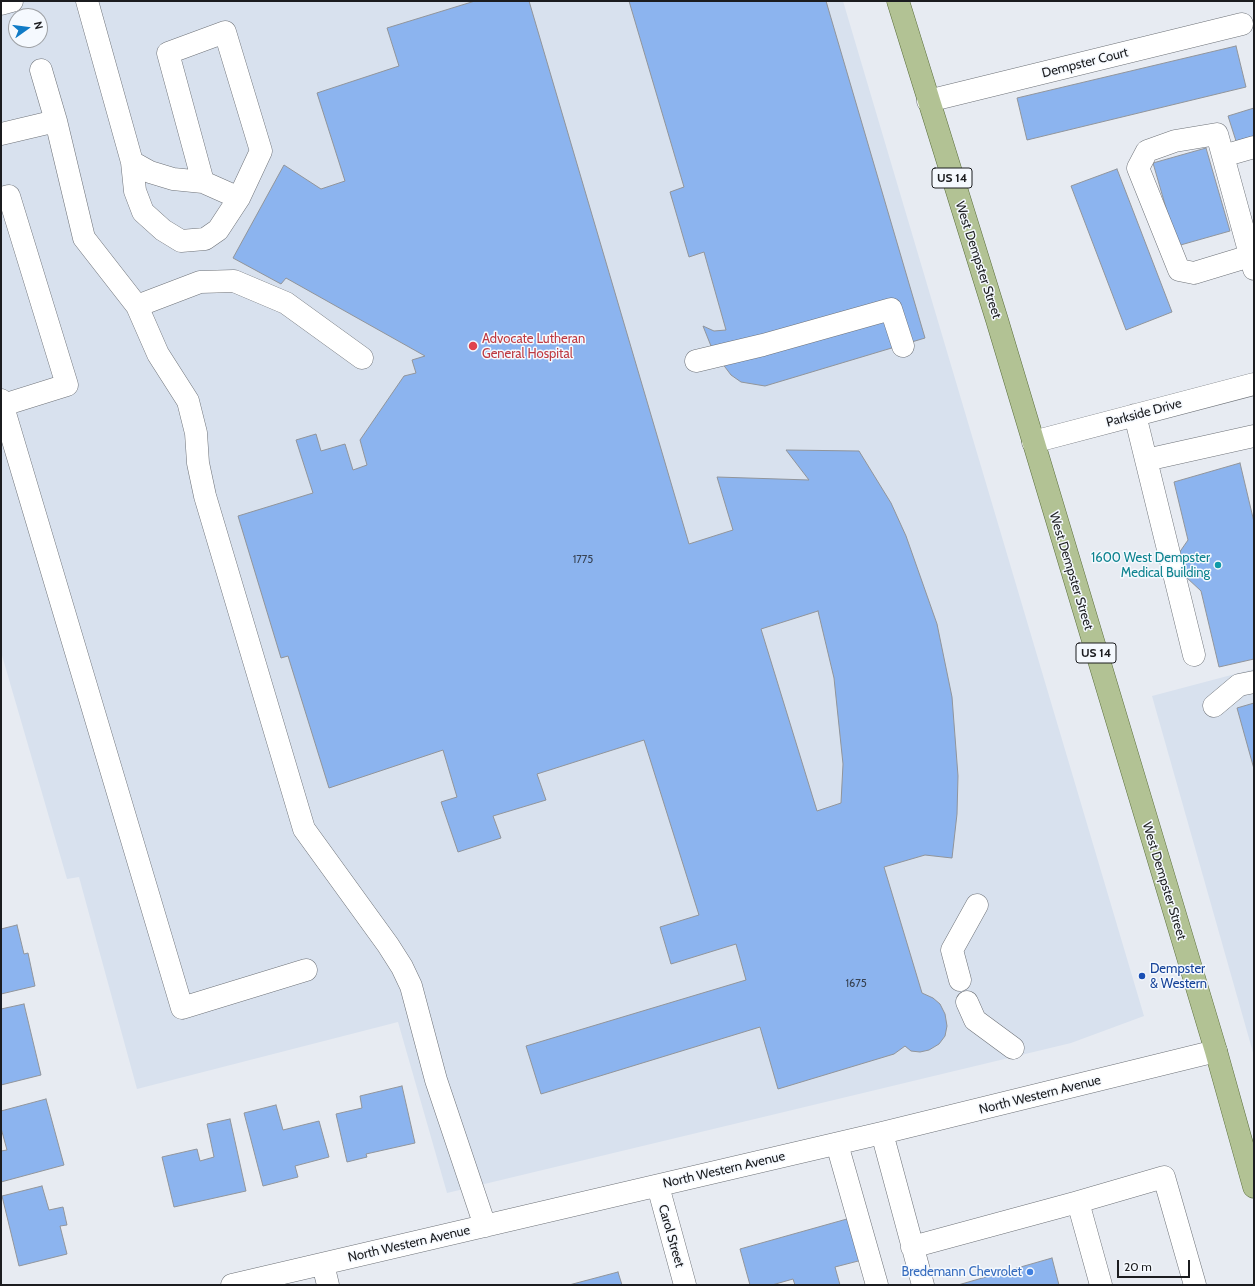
<!DOCTYPE html>
<html>
<head>
<meta charset="utf-8">
<style>
  body { margin:0 }
  #map { position:relative; width:1255px; height:1286px; overflow:hidden; background:#e7ebf2; font-family:Cabin,sans-serif }
  canvas { display:block }
  .frame { position:absolute; inset:0; border:2px solid #1b1c1f; pointer-events:none }
  .north { position:absolute; left:8px; top:8px; width:40px; height:40px; box-sizing:border-box; background:#f5f9fe; border:1px solid #9ea1a5; border-radius:50%; rotate:76deg; font-size:11px; font-weight:700; line-height:16px; text-align:center; color:#1b1c1f }
  .north::after { content:''; display:block; margin:auto; width:14px; height:18px; background:#107bc6; clip-path:polygon(50% 0,100% 100%,50% 72%,0 100%) }
  .scale { position:absolute; left:1117px; top:1260px; width:73px; height:18px; box-sizing:border-box; border:2px solid #1b1c1f; border-top:0; padding-left:5px; font-size:12px; line-height:14px; white-space:nowrap; color:#1b1c1f; -webkit-text-stroke:3px #f5f9fe; paint-order:stroke }
</style>
</head>
<body>
<div id="map">
<canvas width="1255" height="1286"></canvas>
<div class="frame"></div>
<div class="north">N</div>
<div class="scale">20 m</div>
</div>
<script>
const g = document.querySelector('canvas').getContext('2d');
g.lineJoin = 'round';
function fill(path, color) {
  g.fillStyle = color;
  g.fill(path, 'evenodd');
}
function shape(rows) {
  const path = new Path2D();
  for (const r of rows) {
    path.moveTo(r[0], r[1]);
    for (let i = 2; i < r.length; i += 2) path.lineTo(r[i], r[i + 1]);
  }
  return path;
}
function trace(path, color, width, dash) {
  g.strokeStyle = color;
  g.lineWidth = width;
  g.lineCap = dash ? 'butt' : 'round';
  g.setLineDash(dash || []);
  g.stroke(path);
}
function label(font, color, halo, rows, align = 'center') {
  g.font = font + ' Cabin,sans-serif';
  g.lineWidth = 3;
  g.setLineDash([]);
  g.textBaseline = 'middle';
  g.strokeStyle = halo;
  g.fillStyle = color;
  for (const [text, x, y, turn = 0] of rows) {
    g.save();
    g.translate(x, y);
    g.rotate((+turn || 0) * Math.PI / 180);
    g.textAlign = isNaN(turn) ? turn : align;
    if (halo) g.strokeText(text, 0, 0);
    g.fillText(text, 0, 0);
    g.restore();
  }
}
const built = shape([
  [1,1,843,1,1144,1016,1071,1043,447,1193,398,1022,137,1089,79,877,67,879,1,652],
  [16,16,40,16,40,40,16,40],
  [1254,669,1254,1056,1152,696]
]);
const building = shape([
  [475,1,529,1,689,544,733,530,717,477,809,480,786,450,859,451,891,503,906,536,937,624,952,697,958,776,957,814,952,858,925,855,884,867,922,993,933,998,940,1004,945,1014,947,1026,945,1036,939,1044,929,1050,920,1052,911,1051,905,1046,894,1054,778,1089,760,1027,541,1094,526,1046,746,980,736,944,671,964,660,927,699,915,644,740,537,774,546,800,493,816,501,838,458,852,441,802,457,797,443,750,329,788,288,656,281,658,238,516,313,493,296,440,316,434,321,451,345,444,353,470,367,465,360,440,404,376,416,373,412,360,425,356,286,278,281,284,233,258,284,165,321,189,345,181,317,93,399,66,387,28,475,1],
  [818,611,834,678,843,764,841,803,817,811,761,629,818,611],
  [629,1,826,1,925,338,765,386,741,382,731,375,713,351,703,326,714,331,726,330,704,252,689,257,670,192,684,187,629,1],
  [1236,46,1246,87,1027,140,1017,98,1236,46],
  [1254,108,1254,136,1236,141,1228,116,1254,108],
  [1206,148,1230,231,1177,246,1153,163,1206,148],
  [1117,169,1172,312,1126,330,1071,186,1117,169],
  [1240,463,1254,522,1254,659,1219,667,1201,591,1186,577,1179,553,1188,540,1174,482,1240,463],
  [1254,703,1254,769,1237,708,1254,703],
  [17,925,24,954,28,953,35,986,1,994,1,929,17,925],
  [24,1004,41,1075,1,1085,1,1009,24,1004],
  [402,1086,415,1143,366,1154,367,1157,347,1162,336,1114,362,1108,360,1096,402,1086],
  [46,1099,64,1165,1,1182,1,1151,7,1150,1,1128,1,1111,46,1099],
  [276,1105,283,1130,319,1121,329,1157,295,1166,298,1177,263,1186,244,1113,276,1105],
  [230,1119,246,1191,174,1207,162,1157,197,1149,200,1161,214,1157,207,1124,230,1119],
  [42,1186,49,1210,63,1207,67,1225,60,1226,67,1254,19,1266,2,1196,42,1186],
  [854,1217,866,1259,835,1267,840,1285,795,1285,793,1279,772,1285,750,1285,740,1249,854,1217],
  [1052,1258,1059,1285,958,1285,1052,1258],
  [618,1272,622,1285,569,1285,618,1272]
]);
const minor = shape([
  [87,1,132,162,135,191,143,212,163,230,181,241,205,239,218,230,239,198,261,151,225,32,168,53,203,182],
  [1,4,12,1],
  [41,70,56,121,84,238,137,306],
  [928,101,1242,24],
  [1,134,56,121],
  [1223,156,1254,147],
  [132,162,150,172,173,179,203,182,239,198],
  [1,198,9,196,67,385,3,405],
  [1250,256,1194,273,1179,270,1138,168,1147,151,1175,141,1217,134,1254,269],
  [362,358,286,303,234,281,200,282,137,306,158,354,188,401,196,433,198,463,205,496,304,829,388,945,402,967,411,986,436,1080,485,1226],
  [696,361,763,345,891,309,903,346],
  [1,400,182,1008,306,970],
  [1135,415,1194,655],
  [1033,442,1254,384],
  [1146,460,1254,436],
  [1214,706,1239,685,1254,682],
  [960,980,952,950,977,905],
  [967,1002,975,1020,1013,1048],
  [882,1133,923,1285],
  [837,1144,877,1285],
  [658,1186,685,1285],
  [1078,1202,1164,1177,1195,1285],
  [912,1247,1078,1202,1101,1285],
  [323,1264,328,1285],
  [232,1285,882,1133,1216,1051]
]);
const major = shape([
  [898,1,997,320,1216,1051,1254,1187]
]);
const markers = [
  [473,346,5,"#e0444e"],
  [1218,565,4,"#0f9aa8"],
  [1142,976,4,"#1a4fb4"],
  [1030,1272,4,"#3f7fe0"]
];
const numberNames = [
  ["1775",583,560],
  ["1675",856,984]
];
const shields = [
  [952,178,40],
  [1096,653,40]
];
const shieldNames = [
  ["US 14",952,178],
  ["US 14",1096,653]
];
const streetNames = [
  ["Dempster Court",1085,63,-14],
  ["West Dempster Street",978,260,72],
  ["Parkside Drive",1144,413,-15],
  ["West Dempster Street",1071,571,73],
  ["West Dempster Street",1164,881,73],
  ["North Western Avenue",1040,1095,-14],
  ["North Western Avenue",724,1170,-13],
  ["Carol Street",671,1236,74],
  ["North Western Avenue",409,1244,-13]
];
const healthNames = [
  ["Advocate Lutheran",482,339],
  ["General Hospital",482,354]
];
const cultureNames = [
  ["1600 West Dempster",1210,558],
  ["Medical Building",1210,573]
];
const transitNames = [
  ["Dempster",1150,969],
  ["& Western",1150,984]
];
const shopNames = [
  ["Bredemann Chevrolet",1022,1272]
];
fill(built, '#d8e1ee');
fill(building, '#8cb4ef');
trace(building, '#91959b', 1);
trace(minor, '#6e7278', 23);
trace(major, '#5b6e3c', 23);
trace(minor, '#fff', 22);
trace(major, '#b2c294', 22);
for (const [x, y, r, color] of markers) {
  const dot = new Path2D();
  dot.arc(x, y, r, 0, 2 * Math.PI);
  g.fillStyle = color;
  g.fill(dot);
  trace(dot, '#f5f9fe', 1.5);
}
label('11px', '#374253', null, numberNames);
for (const [x, y, w] of shields) {
  const box = new Path2D();
  box.roundRect(x - w / 2, y - 10, w, 20, 3);
  g.fillStyle = '#f5f9fe';
  g.fill(box);
  trace(box, '#1b1c1f', 1);
}
label('bold 12px', '#1b1c1f', null, shieldNames);
label('13px', '#1b1c1f', '#f5f9fe', streetNames);
label('13px', '#be3a42', '#f5f9fe', healthNames, 'left');
label('13px', '#0d838f', '#f5f9fe', cultureNames, 'right');
label('13px', '#164399', '#f5f9fe', transitNames, 'left');
label('13px', '#366cbe', '#f5f9fe', shopNames, 'right');
</script>
</body>
</html>
